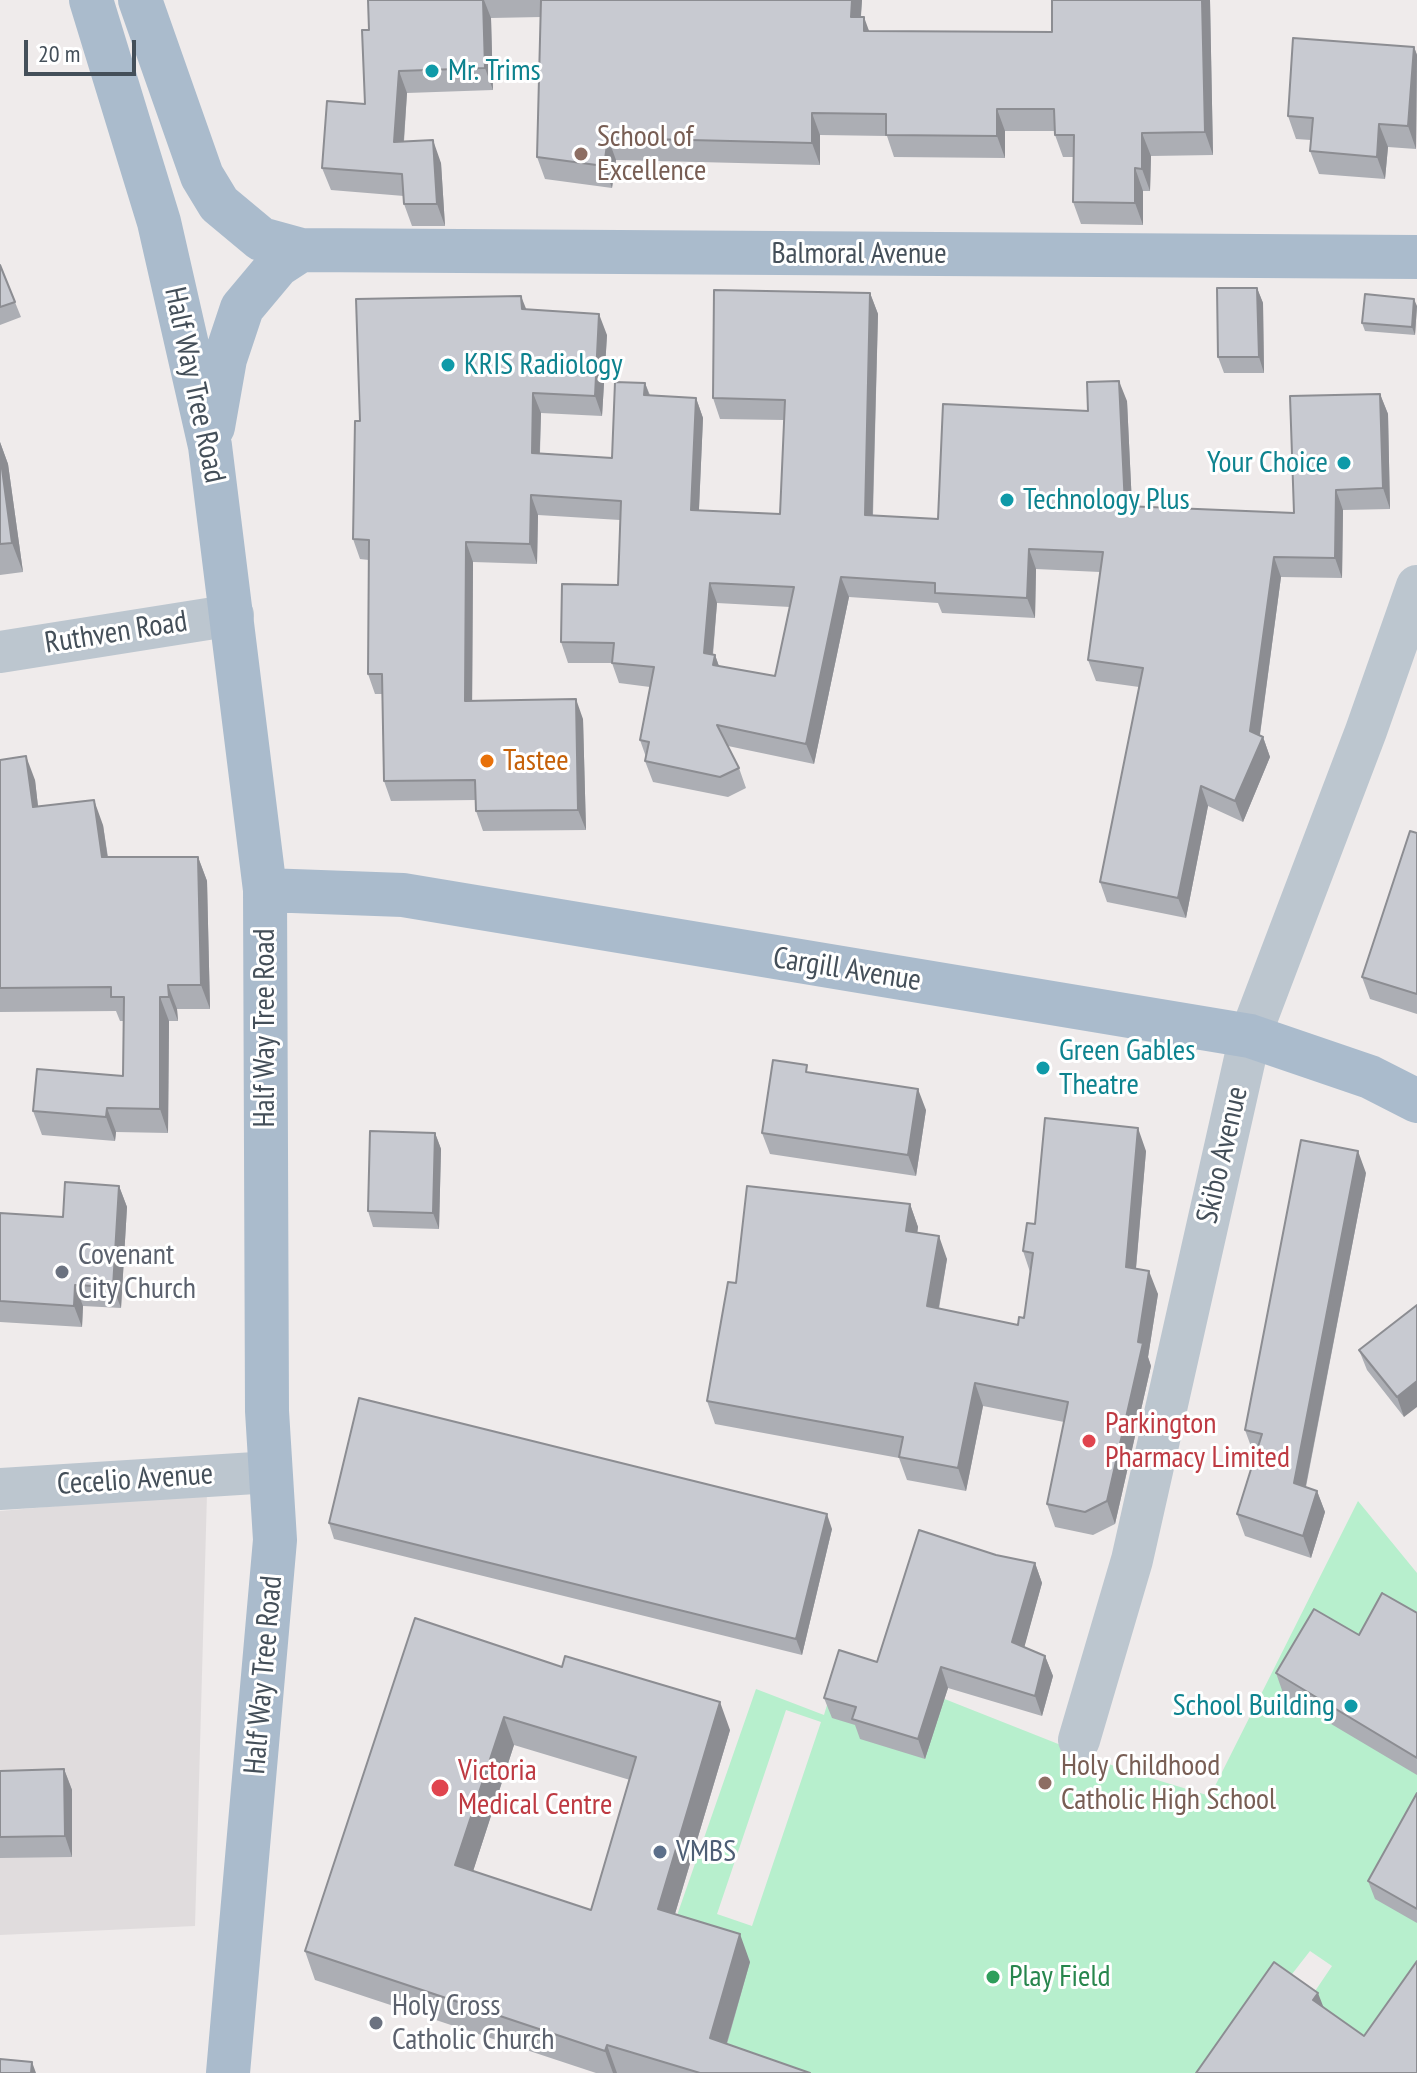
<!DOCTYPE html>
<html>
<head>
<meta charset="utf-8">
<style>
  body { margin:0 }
  #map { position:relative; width:1417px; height:2073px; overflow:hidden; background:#efebeb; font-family:"PT Sans Narrow",sans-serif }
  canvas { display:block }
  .scale { position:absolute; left:24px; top:40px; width:112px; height:36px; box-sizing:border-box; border:4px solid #444f59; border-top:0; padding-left:10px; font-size:24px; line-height:28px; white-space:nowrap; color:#444f59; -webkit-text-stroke:6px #fff; paint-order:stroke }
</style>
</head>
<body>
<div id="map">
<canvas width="1417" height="2073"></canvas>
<div class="scale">20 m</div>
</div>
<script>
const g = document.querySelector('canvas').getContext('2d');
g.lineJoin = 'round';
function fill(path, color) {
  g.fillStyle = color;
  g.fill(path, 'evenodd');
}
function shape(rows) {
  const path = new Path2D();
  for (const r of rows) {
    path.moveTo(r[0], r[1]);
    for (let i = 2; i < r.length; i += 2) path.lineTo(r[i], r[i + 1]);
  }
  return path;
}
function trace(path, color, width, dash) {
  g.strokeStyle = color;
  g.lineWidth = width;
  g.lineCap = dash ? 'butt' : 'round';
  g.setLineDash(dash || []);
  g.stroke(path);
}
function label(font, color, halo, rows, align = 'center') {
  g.font = font + ' "PT Sans Narrow",sans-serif';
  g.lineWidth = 6;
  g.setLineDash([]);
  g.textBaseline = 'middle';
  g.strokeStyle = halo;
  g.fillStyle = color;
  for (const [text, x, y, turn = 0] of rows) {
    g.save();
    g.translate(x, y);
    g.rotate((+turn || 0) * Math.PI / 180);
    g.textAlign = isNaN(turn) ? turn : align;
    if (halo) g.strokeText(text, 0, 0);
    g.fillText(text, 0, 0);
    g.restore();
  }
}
const education = shape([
  [207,1493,195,1926,0,1935,0,1511]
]);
const green = shape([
  [1358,1501,1417,1573,1417,1988,1377,2046,1309,2000,1332,1966,1310,1951,1215,2073,622,2073,756,1689,824,1715,841,1658,1124,1770,1210,1796],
  [786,1710,821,1722,752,1926,717,1914]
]);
const minor = shape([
  [0,652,233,615],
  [0,1489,271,1472],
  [1079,1740,1132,1560,1250,1036,1366,731,1417,586]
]);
const major = shape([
  [91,0,159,222,210,446,265,890,267,1411,275,1540,228,2073],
  [140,0,202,176,219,204,261,239,301,250,1417,257],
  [213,427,225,359,242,308,278,265,301,250],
  [265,890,403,895,1250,1036,1370,1077,1417,1101]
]);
const wall = shape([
  [368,0,862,0,861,17,869,31,1052,32,1210,0,1213,155,1151,156,1150,191,1143,191,1143,225,1081,224,1073,202,1074,157,1063,157,1055,135,1055,131,1005,131,1005,158,894,157,887,136,820,135,820,165,616,160,612,188,545,179,537,157,541,17,491,18,493,90,407,93,404,142,441,163,445,226,412,226,404,204,404,196,331,190,322,168,365,104,369,30],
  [1414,47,1417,55,1416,149,1388,147,1385,179,1319,174,1310,151,1311,140,1296,139,1288,116],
  [0,265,21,317,0,325],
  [1257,288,1263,303,1264,373,1224,373,1218,357],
  [870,293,878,314,873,516,938,519,1088,411,1127,401,1132,506,1294,513,1380,394,1388,414,1390,509,1343,510,1342,578,1281,577,1260,735,1263,737,1270,757,1243,822,1208,806,1186,918,1107,902,1100,882,1139,687,1096,681,1088,660,1100,572,1036,569,1035,618,942,613,938,603,849,597,814,764,728,746,739,768,746,788,728,797,653,782,645,761,646,757,640,740,650,687,619,683,612,663,568,663,561,642,618,585,620,520,538,515,537,564,473,562,472,701,583,719,586,830,483,831,476,811,476,800,391,801,384,781,382,694,375,694,368,674,369,560,360,559,353,539,360,421,526,310,607,335,602,416,541,413,540,453,612,458,645,383,650,395,696,398,703,418,699,510,780,514,784,420,720,419,713,398],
  [717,603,790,607,775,676,719,666,715,655,713,655],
  [1417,306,1415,335,1365,331,1362,323],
  [0,442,8,464,23,572,0,575],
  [0,760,35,780,38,807,103,825,108,857,198,857,207,881,210,1009,177,1009,178,1021,169,1021,168,1133,116,1132,115,1141,42,1135,33,1111,123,1076,124,1021,120,1021,116,1011,0,1012],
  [1417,833,1417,1014,1370,999,1362,977],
  [810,1072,926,1110,916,1176,770,1154,762,1133],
  [435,1133,441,1149,439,1229,373,1227,368,1211],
  [1146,1151,1136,1269,1158,1294,1148,1357,1151,1366,1115,1524,1093,1535,1055,1527,1047,1504,1064,1422,983,1406,966,1491,907,1480,899,1458,715,1424,707,1401,736,1283,910,1204,918,1227,917,1232,947,1259,939,1309,1018,1325,1024,1318,1030,1272,1023,1251,1035,1224],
  [1366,1173,1306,1487,1317,1491,1325,1512,1311,1558,1245,1536,1237,1514,1256,1453,1253,1452,1245,1430],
  [119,1186,127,1207,121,1308,83,1306,82,1327,0,1322,0,1213,63,1217],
  [1417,1305,1404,1417,1367,1370,1359,1350],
  [329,1523,832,1529,802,1655,334,1539],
  [996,1555,1035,1563,1042,1583,1024,1647,1045,1656,1053,1676,1042,1716,948,1688,925,1759,860,1739,855,1725,832,1718,824,1698,877,1662],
  [1417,1613,1417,1775,1284,1696,1276,1673,1359,1635],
  [415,1618,730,1730,675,1914,750,1962,727,2044,810,2073,596,2073,315,1980,305,1951],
  [514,1745,630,1780,591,1910,473,1871],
  [64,1769,72,1790,72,1857,0,1858,0,1771],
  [1417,1793,1417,1923,1375,1899,1368,1881]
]);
const shadedWall = shape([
  [483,0,484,0,491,18,493,90,485,68],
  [852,0,862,0,859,39,851,17],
  [1202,0,1210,0,1213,155,1205,132],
  [864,17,872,39,864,31],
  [1414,47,1417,55,1416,149,1408,126],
  [399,71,407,93,402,165,394,142],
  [997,109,1005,131,1005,158,997,136],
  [812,113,820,135,820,165,812,143],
  [1379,124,1388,147,1385,179,1377,157],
  [1142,133,1151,156,1150,191,1142,169],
  [608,138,616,160,612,188,604,166],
  [433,140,441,163,445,226,437,204],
  [1135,168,1143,191,1143,225,1135,203],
  [1257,288,1263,303,1264,373,1259,357],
  [870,293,878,314,872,535,865,515],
  [521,296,529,316,522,309],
  [1414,299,1417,306,1415,335,1412,327],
  [599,314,607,335,602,416,595,396],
  [1119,381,1127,401,1133,526,1125,506],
  [645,383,652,403,644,395],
  [533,393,541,413,539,473,532,453],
  [1380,394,1388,414,1390,509,1383,488],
  [696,398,703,418,698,530,691,510],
  [0,442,8,464,23,572,12,543,0,454],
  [1336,490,1343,510,1342,578,1335,558],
  [531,495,538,515,537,564,530,544],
  [466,542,473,562,472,721,465,701],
  [1029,549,1036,569,1035,618,1027,598],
  [1274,557,1281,577,1258,748,1263,737,1270,757,1243,822,1235,801,1250,731],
  [841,577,849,597,814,764,806,744],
  [710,583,717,603,711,673,704,653],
  [715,655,722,675,713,665],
  [576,699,583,719,586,830,578,810],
  [26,756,35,780,41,832,33,807],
  [1201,786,1208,806,1186,918,1178,898],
  [94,800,103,825,111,881,102,857],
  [198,857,207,881,210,1009,201,985],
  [168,985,177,1009,178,1021,169,997],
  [160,997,169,1021,168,1133,160,1109],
  [918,1089,926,1110,916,1176,908,1155],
  [107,1108,116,1132,115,1141,106,1117],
  [1138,1128,1146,1151,1134,1290,1126,1267],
  [435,1133,441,1149,439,1229,433,1213],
  [1358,1151,1366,1173,1302,1505,1294,1483],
  [119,1186,127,1207,121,1308,113,1287],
  [910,1204,918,1227,915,1254,906,1231],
  [939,1236,947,1259,935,1329,927,1306],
  [1149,1271,1158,1294,1148,1357,1151,1366,1115,1524,1107,1501,1138,1342],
  [75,1285,83,1306,82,1327,74,1306],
  [1417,1381,1417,1407,1404,1417,1397,1397],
  [975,1383,983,1406,966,1491,958,1468],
  [1317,1491,1325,1512,1311,1558,1303,1536],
  [827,1514,832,1529,802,1655,796,1639],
  [1035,1563,1042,1583,1020,1663,1012,1642],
  [1045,1656,1053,1676,1042,1716,1035,1696],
  [941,1667,948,1688,925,1759,918,1739],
  [720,1702,730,1730,668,1937,658,1909],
  [504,1717,514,1745,466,1893,455,1865],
  [64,1769,72,1790,72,1857,65,1836],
  [740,1934,750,1962,720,2066,710,2038],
  [1318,1993,1325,2011,1313,2000],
  [607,2045,617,2073,613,2073,605,2051],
  [32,2062,36,2073,31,2073]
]);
const building = shape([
  [368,0,483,0,485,68,399,71,394,142,433,140,437,204,404,204,402,174,322,168,327,101,365,104,362,30,369,30,368,0],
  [541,0,852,0,851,17,864,17,864,31,1052,32,1052,0,1202,0,1205,132,1142,133,1142,169,1135,168,1135,203,1073,202,1074,135,1055,135,1054,109,997,109,997,136,886,135,886,114,812,113,812,143,608,138,604,166,537,157,541,0],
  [1293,38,1414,47,1408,126,1379,124,1377,157,1310,151,1313,118,1288,116,1293,38],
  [0,265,15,302,0,307,0,265],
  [1217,288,1257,288,1259,357,1218,357,1217,288],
  [714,290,870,293,865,515,938,519,943,404,1088,411,1087,382,1119,381,1125,506,1294,513,1290,396,1380,394,1383,488,1336,490,1335,558,1274,557,1250,731,1263,737,1235,801,1201,786,1178,898,1100,882,1143,668,1088,660,1103,552,1029,549,1027,598,935,593,935,583,841,577,806,744,717,725,739,768,720,777,645,761,649,742,640,740,654,667,612,663,614,643,561,642,562,584,618,585,621,501,531,495,530,544,466,542,465,701,576,699,578,810,476,811,475,780,384,781,382,674,368,674,369,540,353,539,355,421,360,421,356,299,521,296,522,309,599,314,595,396,533,393,532,453,612,458,615,382,645,383,644,395,696,398,691,510,780,514,785,400,713,398,714,290],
  [710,583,794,587,775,676,713,665,715,655,704,653,710,583],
  [1365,294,1414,299,1412,327,1362,323,1365,294],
  [0,454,12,543,0,544,0,454],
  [26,756,33,807,94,800,102,857,198,857,201,985,168,985,169,997,160,997,160,1109,107,1108,106,1117,33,1111,37,1069,123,1076,124,997,111,997,111,987,0,988,0,760,26,756],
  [1410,831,1417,833,1417,994,1362,977,1410,831],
  [773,1060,807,1065,806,1072,918,1089,908,1155,762,1133,773,1060],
  [1045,1118,1138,1128,1126,1267,1149,1271,1138,1342,1143,1343,1107,1501,1085,1512,1047,1504,1068,1402,975,1383,958,1468,899,1457,903,1437,707,1401,728,1282,736,1283,747,1186,910,1204,906,1231,939,1236,927,1306,1018,1325,1019,1317,1024,1318,1033,1253,1023,1251,1027,1223,1035,1224,1045,1118],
  [370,1131,435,1133,433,1213,368,1211,370,1131],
  [1301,1140,1358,1151,1294,1483,1317,1491,1303,1536,1237,1514,1262,1434,1245,1430,1301,1140],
  [65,1182,119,1186,113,1287,75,1285,74,1306,0,1301,0,1213,63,1217,65,1182],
  [1417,1305,1417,1381,1397,1397,1359,1350,1417,1305],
  [359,1398,827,1514,796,1639,329,1523,359,1398],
  [919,1530,996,1555,1035,1563,1012,1642,1045,1656,1035,1696,941,1667,918,1739,852,1719,856,1707,824,1698,839,1650,877,1662,919,1530],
  [1382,1593,1417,1613,1417,1758,1276,1673,1314,1609,1359,1635,1382,1593],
  [415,1618,562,1667,565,1656,720,1702,658,1909,740,1934,710,2038,810,2073,700,2073,607,2045,605,2051,305,1951,415,1618],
  [504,1717,636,1757,591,1910,455,1865,504,1717],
  [64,1769,65,1836,0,1837,0,1771,64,1769],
  [1417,1793,1417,1909,1368,1881,1417,1793],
  [1417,1961,1417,2073,1196,2073,1274,1962,1318,1993,1313,2000,1364,2036,1417,1961],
  [0,2059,32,2062,31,2073,0,2073,0,2059]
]);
const markers = [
  [432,71,8,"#0f9aa8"],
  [581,154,8,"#8d6e63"],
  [448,365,8,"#0f9aa8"],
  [1344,463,8,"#0f9aa8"],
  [1007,500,8,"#0f9aa8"],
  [487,761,8,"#e8710a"],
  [1043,1068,8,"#0f9aa8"],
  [62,1272,8,"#6b7280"],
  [1089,1441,8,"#e0444e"],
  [1351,1706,8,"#0f9aa8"],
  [1045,1783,8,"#8d6e63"],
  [440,1788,10,"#e0444e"],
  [660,1852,8,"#5c6f8a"],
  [993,1977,8,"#2e9e5b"],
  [376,2023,8,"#6b7280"]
];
const cultureNames = [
  ["Mr. Trims",448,71],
  ["KRIS Radiology",464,365],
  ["Your Choice",1328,463,"right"],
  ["Technology Plus",1023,500],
  ["Green Gables",1059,1051],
  ["Theatre",1059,1085],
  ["School Building",1335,1706,"right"]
];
const educationNames = [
  ["School of",597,137],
  ["Excellence",597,171],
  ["Holy Childhood",1061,1766],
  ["Catholic High School",1061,1800]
];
const streetNames = [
  ["Balmoral Avenue",859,254],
  ["Half Way Tree Road",194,385,78],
  ["Ruthven Road",116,633,-9],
  ["Cargill Avenue",847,970,9],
  ["Half Way Tree Road",265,1028,-90],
  ["Skibo Avenue",1223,1155,-77],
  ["Cecelio Avenue",135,1480,-4],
  ["Half Way Tree Road",264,1675,-85]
];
const foodNames = [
  ["Tastee",503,761]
];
const worshipNames = [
  ["Covenant",78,1255],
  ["City Church",78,1289],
  ["Holy Cross",392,2006],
  ["Catholic Church",392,2040]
];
const healthNames = [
  ["Parkington",1105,1424],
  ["Pharmacy Limited",1105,1458],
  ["Victoria",458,1771],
  ["Medical Centre",458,1805]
];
const serviceNames = [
  ["VMBS",676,1852]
];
const leisureNames = [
  ["Play Field",1009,1977]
];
fill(education, '#e0dcdd');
fill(green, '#b7efcd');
trace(minor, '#bcc6cf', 42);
trace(major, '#abc', 44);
fill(wall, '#acaeb4');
fill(shadedWall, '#8c8d92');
fill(building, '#c8cad1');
trace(building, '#8c8d92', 2);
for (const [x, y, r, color] of markers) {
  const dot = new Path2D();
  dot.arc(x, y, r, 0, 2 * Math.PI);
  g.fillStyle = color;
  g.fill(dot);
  trace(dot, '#fff', 3);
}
label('30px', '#0d838f', '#fff', cultureNames, 'left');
label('30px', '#785e54', '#fff', educationNames, 'left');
label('30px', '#444f59', '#fff', streetNames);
label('30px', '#c56008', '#fff', foodNames, 'left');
label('30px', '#5b616d', '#fff', worshipNames, 'left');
label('30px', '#be3a42', '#fff', healthNames, 'left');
label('30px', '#4e5e75', '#fff', serviceNames, 'left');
label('30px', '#27864d', '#fff', leisureNames, 'left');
</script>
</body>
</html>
